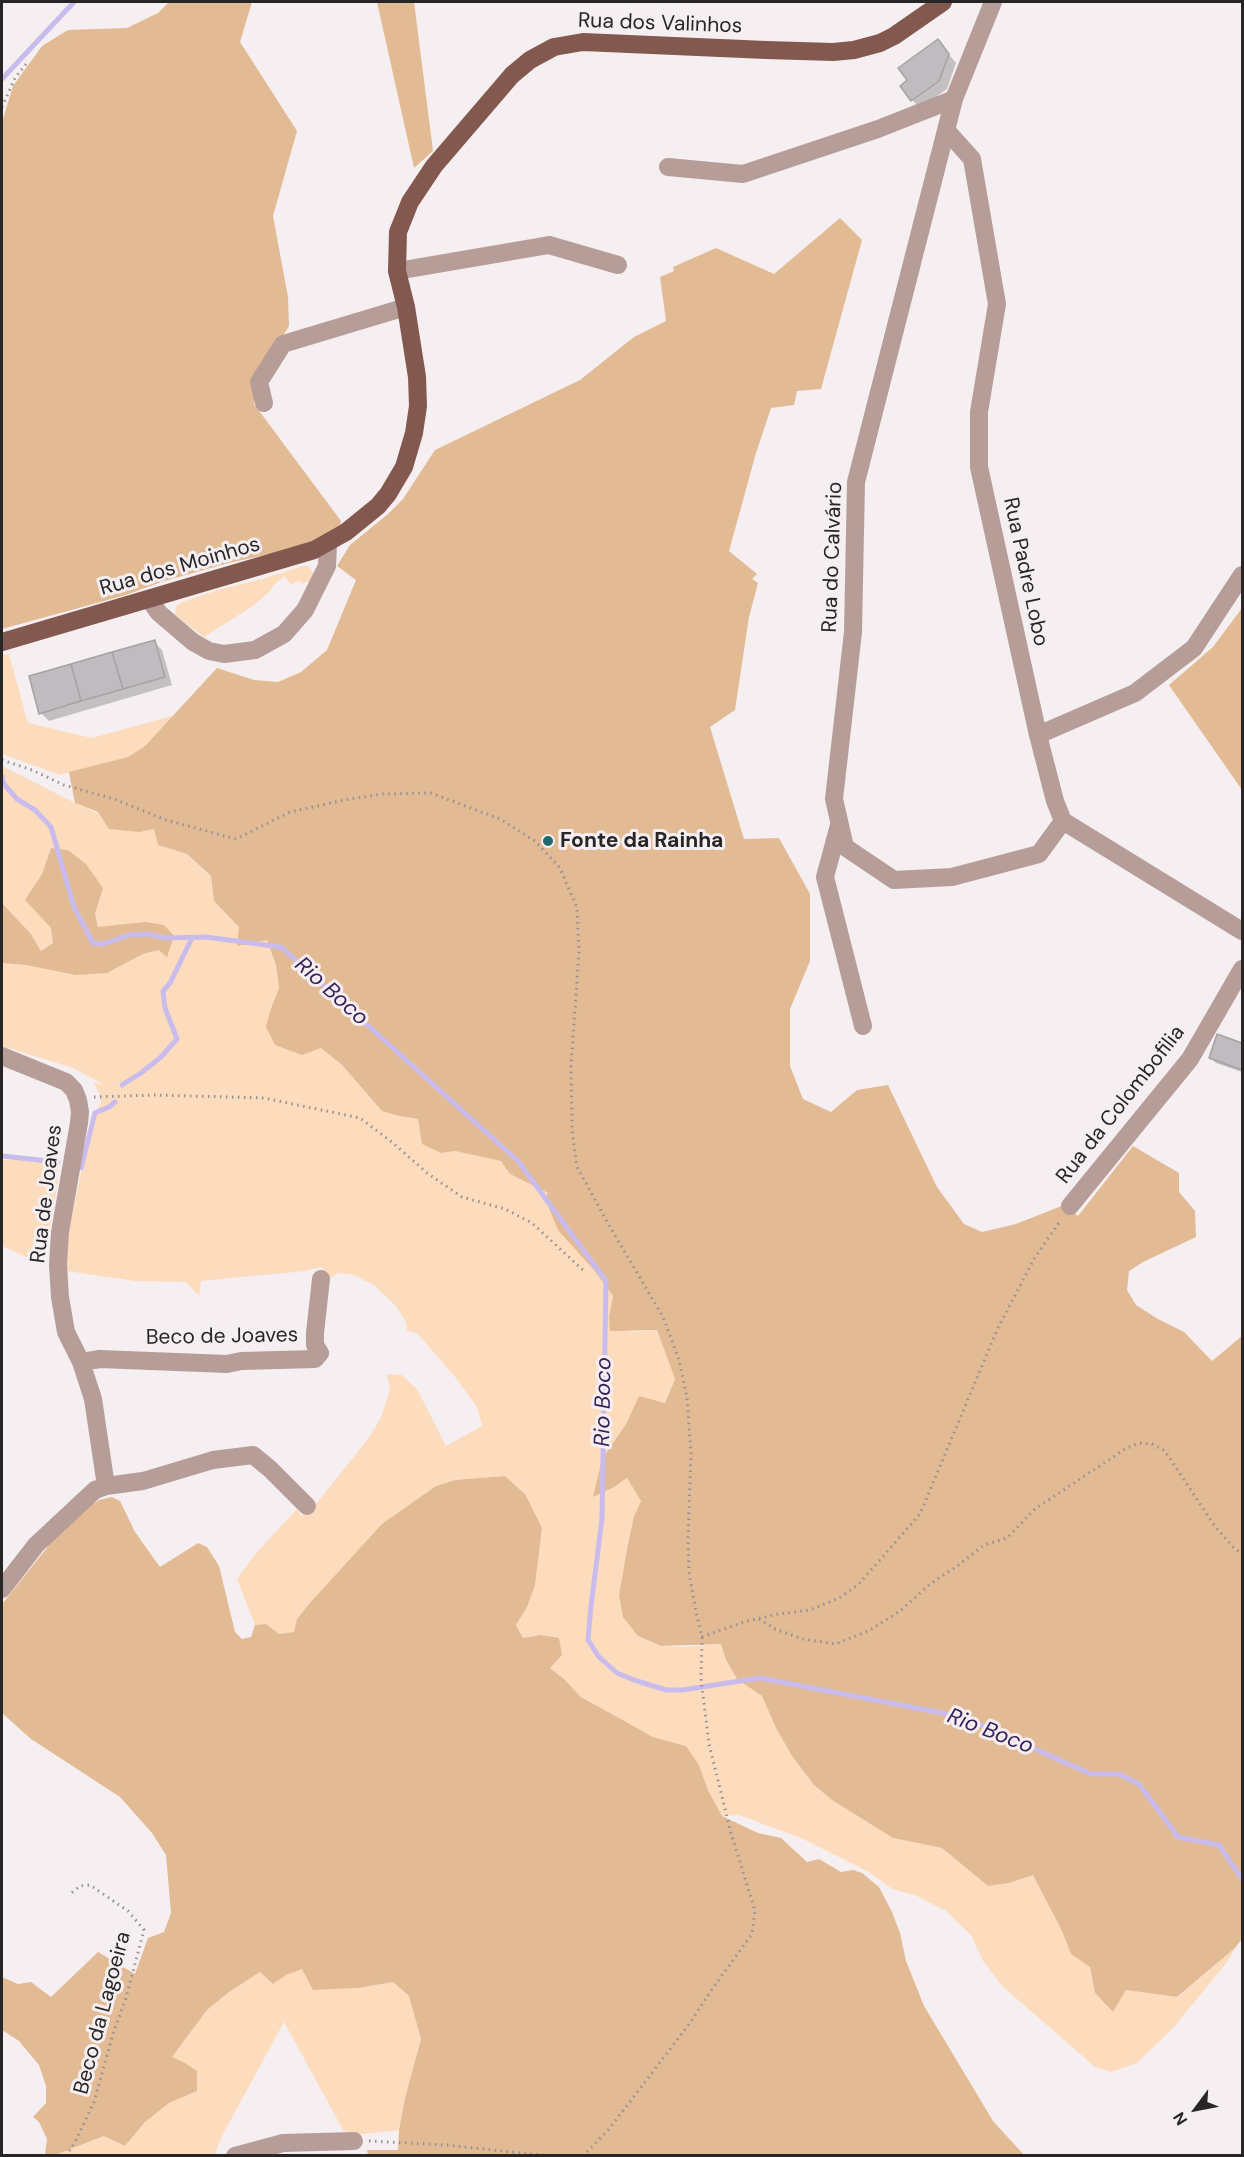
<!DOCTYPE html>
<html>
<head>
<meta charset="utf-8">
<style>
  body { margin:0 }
  #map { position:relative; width:1244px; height:2157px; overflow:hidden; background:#f6eff1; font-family:"DM Sans",sans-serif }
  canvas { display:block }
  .frame { position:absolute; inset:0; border:3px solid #272525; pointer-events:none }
  .north { position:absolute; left:1166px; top:2079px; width:60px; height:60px; -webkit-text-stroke:4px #f6eff1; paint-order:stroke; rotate:238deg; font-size:16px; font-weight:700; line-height:24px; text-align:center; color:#272525 }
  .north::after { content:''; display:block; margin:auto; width:21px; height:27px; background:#272525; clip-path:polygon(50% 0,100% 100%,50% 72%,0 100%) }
</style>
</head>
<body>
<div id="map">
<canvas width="1244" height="2157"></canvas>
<div class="frame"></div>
<div class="north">N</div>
</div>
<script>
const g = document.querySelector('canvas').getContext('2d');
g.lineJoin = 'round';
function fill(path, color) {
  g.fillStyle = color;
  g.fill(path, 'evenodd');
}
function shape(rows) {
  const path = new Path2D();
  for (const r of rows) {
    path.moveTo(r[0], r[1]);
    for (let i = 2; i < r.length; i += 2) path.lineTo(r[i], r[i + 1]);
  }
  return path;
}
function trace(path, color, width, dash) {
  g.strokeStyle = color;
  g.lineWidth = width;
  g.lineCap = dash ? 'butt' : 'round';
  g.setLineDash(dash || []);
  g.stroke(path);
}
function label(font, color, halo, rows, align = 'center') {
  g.font = font + ' "DM Sans",sans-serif';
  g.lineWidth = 6;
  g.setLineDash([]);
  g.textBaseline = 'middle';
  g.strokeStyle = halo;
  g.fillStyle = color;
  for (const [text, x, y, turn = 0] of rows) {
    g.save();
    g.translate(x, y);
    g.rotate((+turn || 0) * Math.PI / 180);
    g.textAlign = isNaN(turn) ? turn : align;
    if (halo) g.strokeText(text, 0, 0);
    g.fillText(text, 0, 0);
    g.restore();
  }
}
const green = shape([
  [303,566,308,566,315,574,311,587,308,581,302,584,299,580,291,585,285,576,275,584,269,592,253,606,204,637,175,615,176,606,182,602,221,589,262,579],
  [9,654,28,723,92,738,175,715,145,746,128,757,60,775,2,754,2,655],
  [2,766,75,803,140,832,154,829,158,845,187,854,211,877,214,901,239,927,267,940,276,965,279,988,270,1011,302,1055,321,1048,342,1065,382,1111,399,1116,418,1119,419,1127,441,1153,455,1151,502,1161,510,1174,548,1193,594,1270,613,1296,609,1315,632,1332,657,1330,675,1378,665,1403,639,1396,626,1424,602,1459,614,1487,627,1478,641,1501,634,1516,628,1544,619,1595,638,1636,661,1646,683,1647,721,1644,726,1660,737,1679,762,1696,776,1728,792,1756,814,1785,832,1800,893,1838,942,1848,988,1886,1009,1883,1033,1875,1062,1931,1071,1954,1090,1967,1095,1993,1113,2012,1126,1990,1178,1997,1235,1948,1228,1961,1173,2028,1137,2063,1111,2072,1095,2067,1002,1986,983,1961,971,1935,946,1911,917,1896,892,1889,867,1871,803,1839,739,1815,722,1816,708,1790,699,1765,686,1746,653,1737,628,1724,581,1697,564,1679,550,1668,540,1635,523,1638,516,1625,527,1607,535,1585,538,1558,525,1494,505,1476,455,1480,436,1486,382,1525,297,1619,294,1632,279,1634,266,1624,255,1625,237,1579,256,1553,297,1509,301,1516,315,1505,368,1439,381,1417,390,1390,387,1374,402,1375,417,1389,446,1446,482,1426,477,1407,455,1377,417,1333,407,1331,406,1322,396,1306,374,1285,353,1275,339,1273,328,1279,322,1267,306,1271,201,1281,199,1296,186,1282,135,1281,67,1271,65,1251,80,1177,95,1113,101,1103,99,1093,94,1083,103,1084,73,1068,2,1046,2,963,107,973,143,954,159,950,174,936,115,926,98,927,95,914,103,888,86,865,68,850,51,848,42,874,26,900,51,928,53,943,41,951,31,934,2,903],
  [2,1160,38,1160,58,1165,58,1182,43,1265,2,1246],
  [302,1968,313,1990,358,1988,393,1982,409,1996,421,2039,405,2098,399,2130,354,2135,343,2130,284,2022,223,2134,215,2154,46,2156,45,2154,58,2154,105,2136,125,2146,145,2122,169,2103,197,2091,185,2063,171,2058,207,2010,229,1992,260,1972,273,1984,286,1975]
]);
const forest = shape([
  [169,2,252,2,240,42,297,131,273,216,288,297,289,326,257,378,254,404,341,521,340,527,323,542,229,563,164,581,126,595,2,629,2,122,13,86,42,46,68,30,127,28,158,13],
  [377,2,414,2,433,151,414,168],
  [840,218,862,240,821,389,797,391,794,405,771,408,756,453,729,551,757,574,752,579,758,583,749,617,735,710,710,727,744,839,779,838,810,894,810,961,790,1009,790,1066,803,1099,831,1112,857,1090,888,1085,937,1187,964,1224,982,1232,1016,1224,1064,1205,1078,1216,1133,1146,1179,1173,1179,1192,1195,1211,1196,1237,1143,1262,1129,1271,1127,1290,1136,1305,1158,1319,1184,1332,1212,1361,1242,1336,1242,1939,1235,1948,1177,1997,1126,1990,1113,2012,1095,1993,1090,1967,1071,1954,1062,1931,1033,1875,1009,1883,988,1886,942,1848,893,1838,832,1800,814,1785,792,1756,776,1728,762,1696,737,1679,726,1660,721,1644,661,1646,638,1636,623,1617,619,1595,628,1544,634,1516,641,1501,627,1478,614,1487,593,1497,602,1459,626,1424,639,1396,665,1403,675,1379,657,1330,610,1331,609,1316,613,1296,594,1270,558,1230,545,1199,548,1193,510,1174,501,1161,455,1151,441,1153,422,1144,418,1119,399,1116,382,1111,342,1065,321,1048,302,1055,275,1045,266,1027,270,1011,279,988,276,965,267,940,237,946,239,927,214,901,211,876,187,854,158,845,154,829,140,832,109,829,98,812,75,803,69,772,128,757,145,746,217,668,254,680,278,682,301,672,327,650,356,580,337,566,350,545,388,514,403,499,435,450,580,380,634,337,666,321,660,277,674,271,673,267,716,248,774,274],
  [1242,608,1242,790,1169,685,1213,647],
  [51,848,68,850,86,864,103,888,95,914,98,927,145,922,164,925,174,936,167,957,159,950,143,954,107,973,76,975,26,965,2,963,2,903,31,934,41,951,53,943,51,928,25,900,42,874],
  [505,1476,525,1494,542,1528,535,1585,527,1607,516,1625,523,1638,540,1635,559,1638,562,1655,550,1668,564,1679,581,1697,653,1737,686,1746,699,1765,708,1790,722,1816,758,1833,781,1838,807,1862,819,1859,841,1872,853,1870,862,1873,879,1887,892,1912,900,1933,906,1961,924,2006,993,2121,1024,2155,368,2155,367,2150,398,2150,399,2130,405,2098,421,2039,409,1996,393,1982,358,1988,313,1990,302,1969,286,1975,273,1984,260,1972,229,1992,207,2010,172,2057,185,2063,197,2071,197,2091,169,2103,145,2122,125,2146,104,2136,58,2154,45,2154,47,2139,39,2122,33,2117,46,2103,46,2086,39,2065,19,2041,2,2030,2,1977,18,1984,31,1982,51,1997,98,1952,135,1974,148,1938,164,1932,171,1913,166,1855,152,1833,120,1797,31,1739,2,1713,2,1604,54,1539,85,1509,99,1500,112,1497,120,1501,135,1532,160,1567,198,1543,207,1547,219,1566,235,1632,242,1639,251,1637,255,1625,266,1624,279,1634,294,1632,297,1619,309,1604,382,1524,436,1486,455,1480]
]);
const shadow = shape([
  [938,41,956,63,947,89,920,108,912,100,909,81],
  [154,642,162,650,172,685,49,721,41,713],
  [1218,1036,1242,1045,1242,1072,1216,1063,1211,1058]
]);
const stream = shape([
  [2,79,74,2],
  [2,776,3,783,17,799,35,810,51,827,74,907,93,943,103,944,129,935,148,934,165,938,206,937,281,947,518,1161,606,1281,602,1519,591,1606,588,1640,599,1657,617,1673,634,1680,666,1690,682,1690,760,1678,963,1717,1091,1774,1119,1774,1139,1784,1178,1837,1219,1845,1242,1879],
  [122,1085,141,1073,161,1057,177,1039,165,1008,163,991,170,983,192,938],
  [2,1156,58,1162],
  [81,1168,95,1113,109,1107,115,1102]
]);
const building = shape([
  [938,39,949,54,939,81,911,101,900,86,907,80,898,68,938,39],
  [155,640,165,677,123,689,112,652,155,640],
  [112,652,123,689,81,701,71,664,112,652],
  [71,664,81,701,39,714,29,676,71,664],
  [1217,1034,1242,1043,1242,1070,1209,1058,1217,1034]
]);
const path = shape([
  [2,107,15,78,26,64],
  [2,760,32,770,64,785,114,799,166,820,236,839,290,812,349,799,383,794,431,793,500,819,535,841,560,868,577,908,579,951,571,1066,572,1130,577,1167,610,1227,663,1317,679,1360,687,1398,691,1453,688,1539,689,1572,696,1612,702,1637,701,1679,709,1744,731,1833,755,1911,752,1934,713,1988,687,2027,609,2129,583,2156],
  [94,1097,155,1095,264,1098,360,1118,393,1143,427,1173,462,1197,505,1209,532,1223,586,1273],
  [759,1619,775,1629,803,1639,836,1644,870,1630,900,1611,930,1584,956,1567,984,1545,1007,1538,1035,1509,1125,1449,1139,1443,1152,1444,1165,1451,1214,1525,1233,1547,1242,1554],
  [702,1637,744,1622,778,1614,810,1610,839,1598,858,1585,920,1514,997,1330,1034,1259,1060,1221],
  [369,2141,446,2145,550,2156],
  [66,2156,75,2142,94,2102,113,2034,126,1998,144,1930,128,1911,90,1885,80,1886,69,1895]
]);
const minor = shape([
  [993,2,954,99,856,482,853,632,834,799,845,847,894,880,952,877,1039,854,1063,821],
  [947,131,972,159,997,304,979,412,979,467,1038,735,1055,801,1063,821,1242,931],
  [668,167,743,174,878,129,954,99],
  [397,271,549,245,618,265],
  [264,403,259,382,283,344,406,307],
  [149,599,159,613,193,642,209,651,224,654,255,650,284,634,305,610,327,566,328,544],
  [1038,735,1135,693,1194,648,1242,575],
  [839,825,825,877,863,1026],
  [2,1056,66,1082,74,1090,78,1100,80,1112,79,1123,60,1232,58,1265,60,1297,66,1332,81,1362,93,1399,106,1486],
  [1070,1206,1190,1059,1242,969],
  [81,1362,100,1359,227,1364,241,1361,315,1359,320,1353,315,1345,315,1333,321,1279],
  [2,1589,36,1545,95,1490,106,1486,143,1481,213,1460,253,1455,270,1469,307,1506],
  [235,2156,283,2143,354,2141]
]);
const major = shape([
  [2,642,314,550,346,532,378,506,388,494,404,467,414,433,418,406,417,377,406,307,397,271,398,232,410,202,434,166,512,75,530,60,554,47,583,42,766,50,833,52,854,50,880,43,894,36,943,2]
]);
const markers = [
  [548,841,6,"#1e6a6f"]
];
const streetNames = [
  ["Rua dos Valinhos",660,24,2],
  ["Rua do Calvário",833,557,-88],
  ["Rua dos Moinhos",180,567,-16],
  ["Rua Padre Lobo",1025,572,78],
  ["Rua da Colombofilia",1121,1105,-52],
  ["Rua de Joaves",47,1194,-83],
  ["Beco de Joaves",222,1337,-1],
  ["Beco da Lagoeira",103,2013,-75]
];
const poiNames = [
  ["Fonte da Rainha",560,841]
];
const waterNames = [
  ["Rio Boco",331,992,42],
  ["Rio Boco",604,1402,-89],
  ["Rio Boco",990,1732,21]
];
fill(green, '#fddcbd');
fill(forest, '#e2ba94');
fill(shadow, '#0003');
trace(stream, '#c9bced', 5);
fill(building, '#c0bbbf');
trace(building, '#a6a1a5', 1.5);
trace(path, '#959091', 3, [1.5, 4.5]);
trace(minor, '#b69d98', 18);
trace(major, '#82584f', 18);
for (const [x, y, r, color] of markers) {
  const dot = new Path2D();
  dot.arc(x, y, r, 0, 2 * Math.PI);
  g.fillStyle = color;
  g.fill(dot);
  trace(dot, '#f6eff1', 2);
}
label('21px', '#272525', '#f6eff1', streetNames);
label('bold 21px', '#272525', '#f6eff1', poiNames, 'left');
label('italic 22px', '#351f58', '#f6eff1', waterNames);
</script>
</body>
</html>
